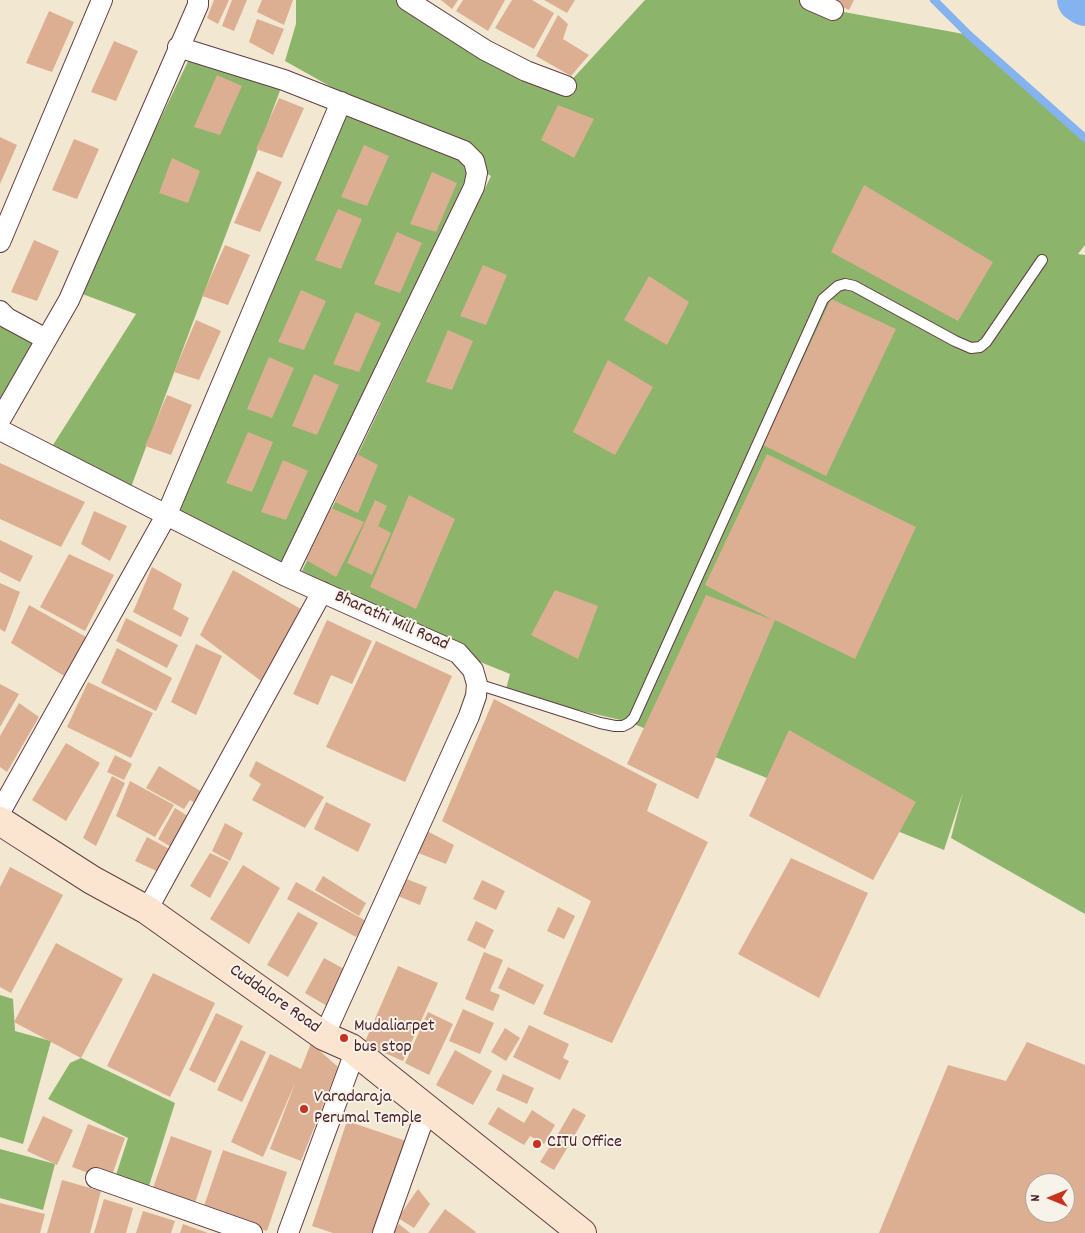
<!DOCTYPE html>
<html>
<head>
<meta charset="utf-8">
<style>
  body { margin:0 }
  #map { position:relative; width:1085px; height:1233px; overflow:hidden; background:#f2e7d0; font-family:Dekko,sans-serif }
  canvas { display:block }
  .north { position:absolute; left:1025px; top:1173px; width:50px; height:50px; box-sizing:border-box; background:#f7f3e8; border:1px solid #b29e9c; border-radius:50%; rotate:270deg; font-size:14px; font-weight:700; line-height:20px; text-align:center; color:#4a1f2b }
  .north::after { content:''; display:block; margin:auto; width:18px; height:22px; background:#c8321e; clip-path:polygon(50% 0,100% 100%,50% 72%,0 100%) }
</style>
</head>
<body>
<div id="map">
<canvas width="1085" height="1233"></canvas>
<div class="north">N</div>
</div>
<script>
const g = document.querySelector('canvas').getContext('2d');
g.lineJoin = 'round';
function fill(path, color) {
  g.fillStyle = color;
  g.fill(path, 'evenodd');
}
function shape(rows) {
  const path = new Path2D();
  for (const r of rows) {
    path.moveTo(r[0], r[1]);
    for (let i = 2; i < r.length; i += 2) path.lineTo(r[i], r[i + 1]);
  }
  return path;
}
function trace(path, color, width, dash) {
  g.strokeStyle = color;
  g.lineWidth = width;
  g.lineCap = dash ? 'butt' : 'round';
  g.setLineDash(dash || []);
  g.stroke(path);
}
function label(font, color, halo, rows, align = 'center') {
  g.font = font + ' Dekko,sans-serif';
  g.lineWidth = 4;
  g.setLineDash([]);
  g.textBaseline = 'middle';
  g.strokeStyle = halo;
  g.fillStyle = color;
  for (const [text, x, y, turn = 0] of rows) {
    g.save();
    g.translate(x, y);
    g.rotate((+turn || 0) * Math.PI / 180);
    g.textAlign = isNaN(turn) ? turn : align;
    if (halo) g.strokeText(text, 0, 0);
    g.fillText(text, 0, 0);
    g.restore();
  }
}
const forest = shape([
  [296,0,404,0,566,86,645,0,810,0,833,10,969,35,1085,138,1085,245,1078,254,1085,255,1085,914,951,838,963,792,944,850,629,722,505,693,510,674,458,653,302,571,491,176,472,165,286,576,172,517,350,106,417,135,285,61,296,24],
  [193,51,284,80,131,487,53,445,136,314,77,292],
  [0,320,43,344,0,408],
  [0,995,13,999,15,1031,51,1041,23,1144,0,1137],
  [81,1058,175,1103,148,1189,116,1175,128,1138,48,1099,70,1063],
  [0,1149,55,1164,43,1210,0,1198]
]);
const stream = shape([
  [934,0,969,35,1085,138]
]);
const river = shape([
  [1079,0,1085,4]
]);
const building = shape([
  [214,0,229,0,218,24,207,18],
  [232,0,247,0,234,31,222,26],
  [262,0,293,0,284,25,257,12],
  [441,0,458,0,452,9],
  [463,0,505,0,488,31,456,11],
  [512,0,532,0,554,13,534,49,495,28],
  [544,0,575,0,567,13],
  [834,0,854,0,849,10,833,3],
  [49,11,74,22,52,72,26,63],
  [558,15,568,24,563,39,589,55,571,76,536,56],
  [257,19,284,29,273,55,249,42],
  [114,41,138,51,116,101,91,92],
  [217,75,242,86,220,135,194,127],
  [279,98,304,108,282,158,256,149],
  [558,105,594,119,574,158,541,140],
  [0,137,17,145,0,184],
  [74,139,99,149,77,199,52,190],
  [364,145,389,156,367,206,341,197],
  [172,158,200,171,188,203,159,193],
  [257,171,282,182,260,232,234,223],
  [432,172,457,183,436,232,410,224],
  [864,185,993,262,958,321,831,252],
  [338,209,362,219,341,269,315,260],
  [397,232,422,243,400,293,374,284],
  [34,240,59,251,37,301,11,292],
  [225,245,250,255,228,305,202,296],
  [483,265,507,275,486,325,460,316],
  [649,276,689,302,667,345,624,320],
  [301,290,326,301,304,350,278,342],
  [831,299,896,329,826,476,763,445],
  [356,312,381,323,359,372,333,364],
  [196,320,221,331,199,380,174,372],
  [448,330,473,341,452,390,426,382],
  [269,357,294,368,272,418,247,409],
  [608,360,653,387,615,455,573,432],
  [314,374,339,385,317,435,292,426],
  [167,395,192,405,171,455,145,446],
  [248,432,273,442,252,492,226,483],
  [357,454,378,465,358,513,335,502],
  [767,454,916,527,855,659,775,620,698,799,627,764,706,595,773,620,705,585],
  [283,460,308,471,286,520,261,512],
  [0,463,85,502,61,547,0,519],
  [409,495,455,519,416,609,370,587],
  [375,500,387,506,378,526,391,533,372,575,347,563],
  [331,508,364,522,336,577,306,560],
  [94,511,127,526,110,561,81,544],
  [0,540,33,556,20,582,0,572],
  [69,554,114,575,85,631,40,607],
  [152,567,182,584,173,609,189,618,181,637,133,612],
  [233,570,301,609,265,684,200,635],
  [0,583,20,592,5,632,0,629],
  [555,590,598,606,578,659,531,635],
  [29,605,86,637,64,676,11,643],
  [126,618,178,645,167,668,116,641],
  [327,620,372,641,352,684,331,675,318,705,293,694],
  [376,641,452,676,405,782,326,747],
  [196,644,222,656,196,715,171,702],
  [117,648,172,678,156,711,101,683],
  [88,682,153,713,131,758,67,727],
  [0,684,19,694,0,727],
  [494,699,657,784,647,811,708,842,612,1043,543,1014,591,901,442,821],
  [19,703,39,717,7,772,0,767,0,736],
  [789,730,916,802,873,880,749,816],
  [66,743,100,763,66,821,32,800],
  [115,755,132,764,124,780,107,772],
  [256,761,324,797,305,828,252,800,261,784,249,776],
  [159,766,207,795,202,807,190,800,184,809,146,788],
  [112,776,125,783,96,846,83,838],
  [130,781,174,805,155,837,116,816],
  [326,802,371,824,358,852,314,829],
  [175,808,191,818,174,849,158,839],
  [225,823,243,833,230,861,212,851],
  [423,829,454,845,446,864,416,852],
  [147,837,175,852,163,874,135,861],
  [210,853,229,862,210,898,190,886],
  [791,858,868,893,819,998,738,954],
  [243,865,280,888,249,944,210,919],
  [10,867,63,895,11,993,0,987,0,887],
  [323,876,366,903,359,916,315,890],
  [404,878,427,887,420,905,398,896],
  [482,880,505,891,496,910,473,899],
  [296,882,366,921,356,937,287,899],
  [558,907,575,916,564,939,547,931],
  [298,912,318,923,288,977,267,965],
  [476,921,494,930,485,949,467,940],
  [56,943,123,979,81,1058,14,1022],
  [484,952,503,960,490,991,500,995,493,1011,465,999],
  [324,958,346,970,327,1006,305,993],
  [398,966,438,983,403,1061,364,1044],
  [508,967,544,985,534,1005,498,988],
  [153,973,215,1003,170,1097,107,1066],
  [463,1009,494,1023,480,1054,449,1041],
  [428,1012,453,1024,429,1075,405,1063],
  [216,1013,243,1026,215,1083,189,1070],
  [529,1025,569,1044,563,1058,569,1061,560,1080,513,1057],
  [505,1028,520,1038,506,1061,491,1052],
  [241,1040,266,1052,242,1102,217,1090],
  [1027,1042,1085,1065,1085,1233,879,1233,948,1065,1006,1081],
  [1035,1183,1065,1183,1065,1213,1035,1213],
  [311,1043,338,1067,301,1161,270,1149,296,1081,263,1157,231,1142,270,1054,301,1069],
  [455,1050,492,1071,473,1105,436,1085],
  [503,1074,534,1088,527,1104,496,1090],
  [498,1107,524,1123,532,1110,555,1125,544,1144,530,1136,524,1145,488,1124],
  [573,1108,586,1115,571,1142,558,1134],
  [43,1116,73,1130,57,1165,27,1151],
  [347,1121,406,1141,375,1233,333,1233,312,1226],
  [88,1124,125,1138,110,1181,72,1167],
  [171,1136,212,1151,194,1206,152,1191],
  [556,1137,569,1145,554,1170,540,1162],
  [223,1150,287,1172,267,1231,203,1209],
  [62,1180,101,1191,90,1233,47,1233],
  [418,1189,430,1204,414,1228,398,1218],
  [104,1199,133,1208,126,1233,94,1233],
  [0,1203,45,1214,40,1233,0,1233],
  [445,1209,476,1232,475,1233,428,1233],
  [143,1211,175,1221,171,1233,136,1233],
  [183,1224,208,1233,180,1233],
  [399,1224,410,1233,392,1233]
]);
const service = shape([
  [477,684,600,723,615,726,623,726,629,723,634,718,823,299,838,286,845,284,854,286,955,341,971,348,980,347,986,342,1042,260]
]);
const minor = shape([
  [407,0,485,50,526,71,566,86],
  [810,0,833,10],
  [178,47,284,80,464,151,474,161,477,173,474,187,286,576],
  [0,242,102,0],
  [0,311,7,318,46,339],
  [0,420,69,300,198,5,198,0],
  [0,430,286,576,458,653,473,670,477,684,476,696,469,716,324,1036],
  [0,812,167,514,341,102],
  [147,910,322,592],
  [96,1178,252,1233],
  [288,1233,355,1052],
  [383,1233,427,1109]
]);
const secondary = shape([
  [0,821,92,880,147,910,324,1036,351,1048,582,1233]
]);
const markers = [
  [344,1038,5,"#c8321e"],
  [304,1109,5,"#c8321e"],
  [537,1144,5,"#c8321e"]
];
const streetNames = [
  ["Bharathi Mill Road",391,622,24],
  ["Cuddalore Road",274,1000,35]
];
const poiNames = [
  ["Mudaliarpet",354,1028],
  ["bus stop",354,1049],
  ["Varadaraja",314,1099],
  ["Perumal Temple",314,1120],
  ["CITU Office",547,1144]
];
fill(forest, '#8cb46b');
trace(stream, '#84b3ef', 8);
trace(river, '#84b3ef', 44);
fill(building, '#dcaf92');
trace(service, '#633d44', 12);
trace(minor, '#633d44', 22);
trace(secondary, '#633d44', 30);
trace(service, '#fff', 10);
trace(minor, '#fff', 20);
trace(secondary, '#fce5d0', 28);
for (const [x, y, r, color] of markers) {
  const dot = new Path2D();
  dot.arc(x, y, r, 0, 2 * Math.PI);
  g.fillStyle = color;
  g.fill(dot);
  trace(dot, '#f7f3e8', 2);
}
label('18px', '#4a1f2b', '#f7f3e8', streetNames);
label('18px', '#4a1f2b', '#f7f3e8', poiNames, 'left');
</script>
</body>
</html>
